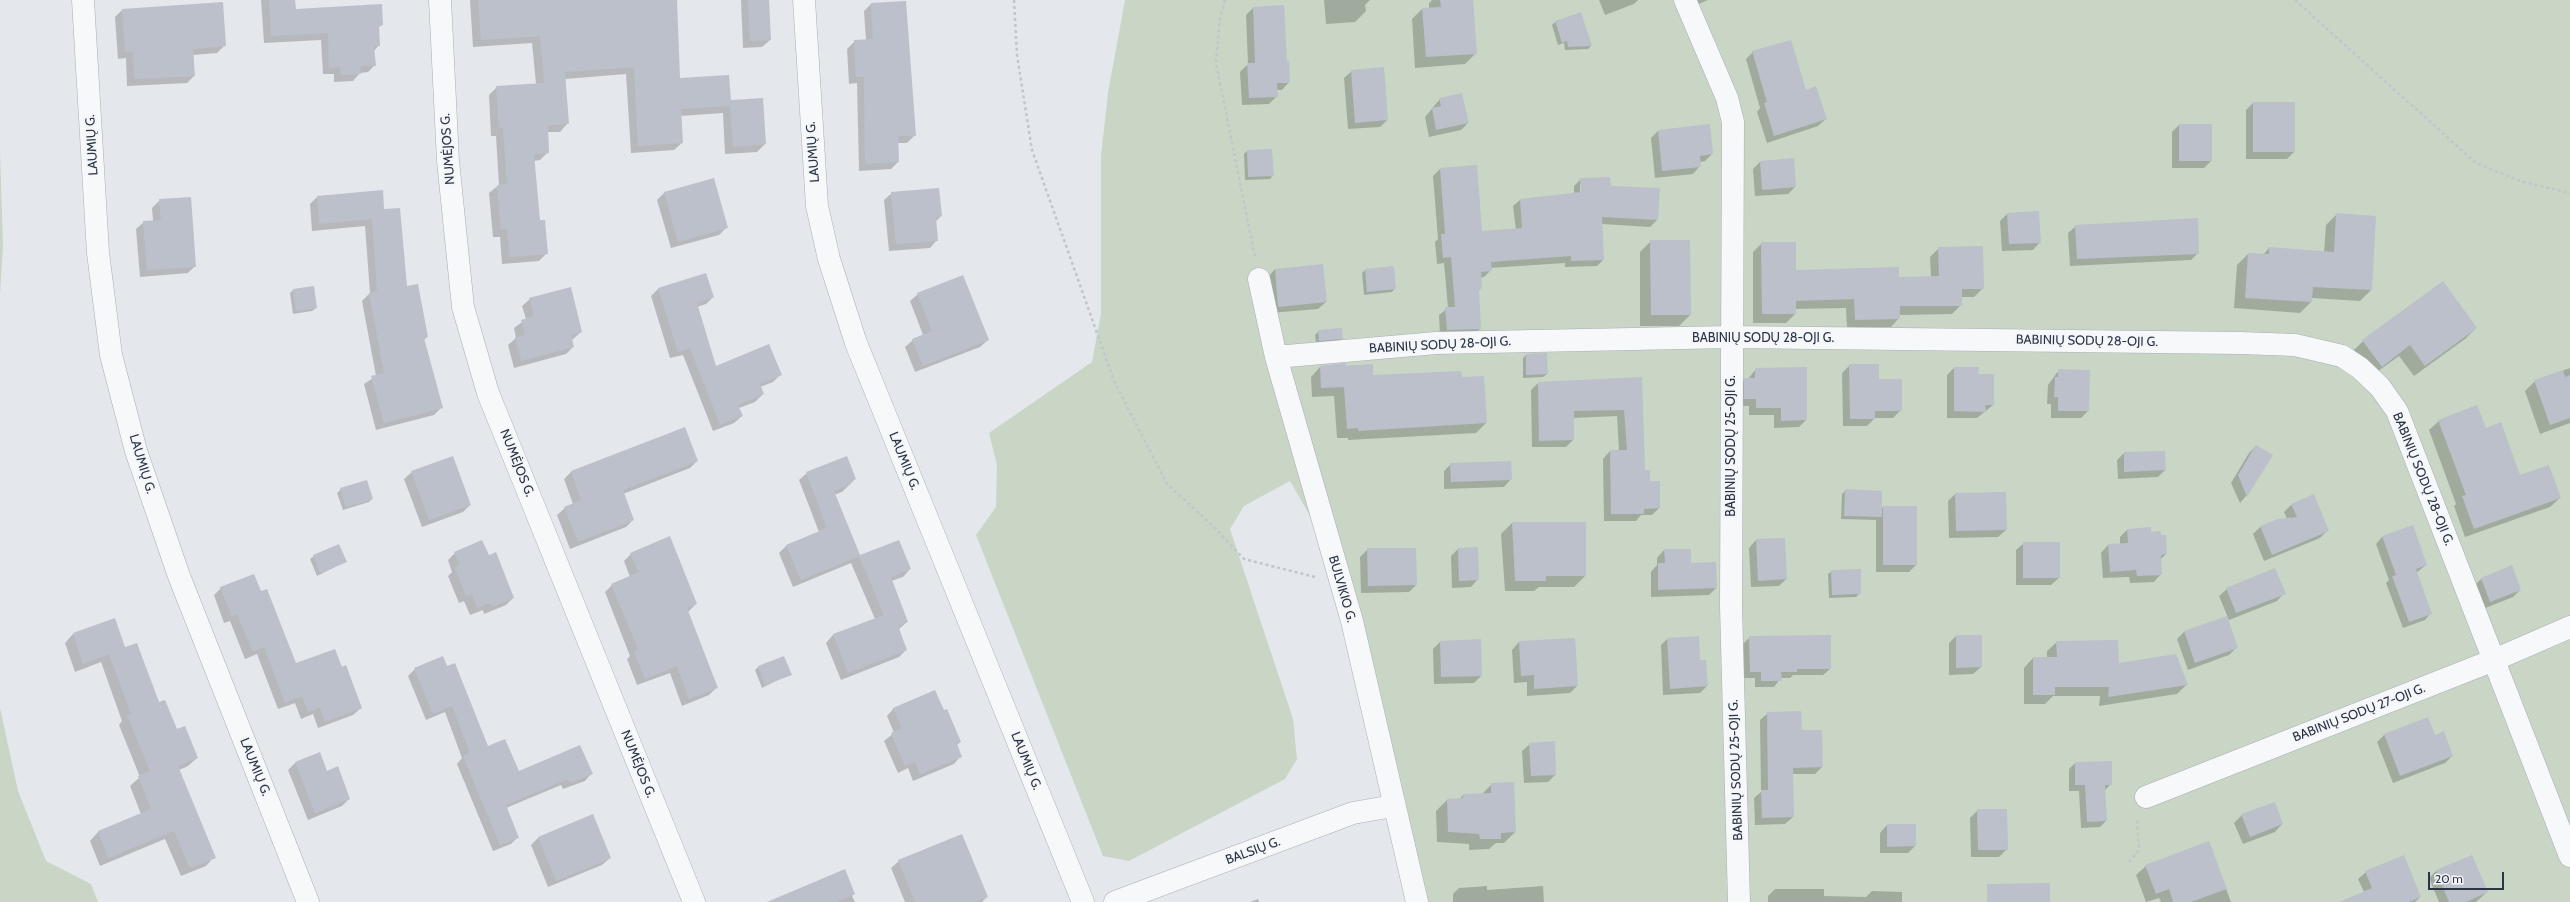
<!DOCTYPE html>
<html>
<head>
<meta charset="utf-8">
<style>
  body { margin:0 }
  #map { position:relative; width:2570px; height:902px; overflow:hidden; background:#e4e7ec; font-family:Cabin,sans-serif }
  canvas { display:block }
  .scale { position:absolute; left:2428px; top:872px; width:76px; height:18px; box-sizing:border-box; border:2px solid #2b3445; border-top:0; padding-left:5px; font-size:12px; line-height:14px; white-space:nowrap; color:#2b3445; -webkit-text-stroke:3px #f4f6f9; paint-order:stroke }
</style>
</head>
<body>
<div id="map">
<canvas width="2570" height="902"></canvas>
<div class="scale">20 m</div>
</div>
<script>
const g = document.querySelector('canvas').getContext('2d');
g.lineJoin = 'round';
function fill(path, color) {
  g.fillStyle = color;
  g.fill(path, 'evenodd');
}
function shape(rows) {
  const path = new Path2D();
  for (const r of rows) {
    path.moveTo(r[0], r[1]);
    for (let i = 2; i < r.length; i += 2) path.lineTo(r[i], r[i + 1]);
  }
  return path;
}
function trace(path, color, width, dash) {
  g.strokeStyle = color;
  g.lineWidth = width;
  g.lineCap = dash ? 'butt' : 'round';
  g.setLineDash(dash || []);
  g.stroke(path);
}
function label(font, color, halo, rows, align = 'center') {
  g.font = font + ' Cabin,sans-serif';
  g.lineWidth = 4;
  g.setLineDash([]);
  g.textBaseline = 'middle';
  g.strokeStyle = halo;
  g.fillStyle = color;
  for (const [text, x, y, turn = 0] of rows) {
    g.save();
    g.translate(x, y);
    g.rotate((+turn || 0) * Math.PI / 180);
    g.textAlign = isNaN(turn) ? turn : align;
    if (halo) g.strokeText(text, 0, 0);
    g.fillText(text, 0, 0);
    g.restore();
  }
}
const green = shape([
  [1125,0,2570,0,2570,902,1428,902,1357,605,1332,554,1290,481,1244,506,1230,529,1293,719,1297,759,1285,779,1129,861,1103,856,976,535,996,507,997,465,989,433,1092,362,1101,314,1101,155,1108,93],
  [0,151,3,247,0,294],
  [0,708,18,791,46,861,91,884,98,902,0,902]
]);
const shadow = shape([
  [261,0,294,0,295,10,382,25,378,28,379,45,374,51,375,65,368,72,360,73,353,81,334,82,334,74,323,74,321,40,264,43],
  [470,0,676,0,679,79,730,101,765,144,757,152,725,154,723,113,680,116,682,143,674,150,631,153,626,74,565,79,567,124,560,132,547,132,548,152,540,160,534,161,539,221,547,253,539,261,502,264,500,237,493,237,489,193,499,185,496,136,491,136,489,95,497,87,536,84,532,43,473,47],
  [741,0,768,0,770,40,762,47,743,48],
  [1324,0,1370,0,1365,5,1366,11,1355,22,1326,24],
  [1432,0,1472,0,1476,53,1465,64,1415,68,1412,19,1422,9,1429,8,1429,3],
  [1599,0,1638,0,1634,4,1605,15],
  [1694,0,1708,0,1696,5],
  [871,4,915,135,907,143,898,143,898,162,891,169,859,171,857,83,849,84,847,49,855,41,866,41,864,11],
  [1253,8,1286,62,1289,82,1282,90,1277,90,1277,96,1269,104,1242,105,1240,72,1248,64,1246,15],
  [123,9,224,46,217,53,193,55,194,76,187,83,127,86,126,58,118,59,115,17],
  [1555,22,1591,46,1588,49,1565,50,1564,43,1558,45,1552,25],
  [1753,52,1805,91,1826,119,1818,126,1767,143,1757,112,1760,108,1746,59],
  [1352,71,1387,120,1380,127,1348,129,1344,78],
  [1440,99,1468,123,1461,130,1429,137,1425,117],
  [2253,103,2294,103,2294,152,2287,159,2246,159,2246,110],
  [2179,125,2211,125,2211,161,2204,168,2172,168,2172,132],
  [1658,131,1712,154,1705,161,1700,162,1700,166,1693,174,1655,178,1651,138],
  [1247,151,1273,175,1270,179,1245,180,1244,154],
  [1760,162,1795,187,1788,194,1755,196,1753,169],
  [1440,169,1481,232,1516,230,1513,206,1520,200,1574,194,1574,186,1581,179,1610,186,1657,220,1650,227,1602,224,1603,260,1597,266,1565,267,1565,263,1490,268,1490,271,1484,277,1480,278,1481,288,1478,291,1480,329,1473,335,1440,336,1439,315,1448,308,1444,263,1437,264,1435,242,1438,239,1433,176],
  [1580,184,1582,184,1582,197,1580,197],
  [665,192,726,228,719,235,671,248,657,200],
  [892,193,941,216,935,222,937,240,930,248,889,251,884,200],
  [317,197,383,210,406,287,427,337,424,340,442,407,434,415,376,430,364,384,376,376,362,301,370,293,365,226,312,231,310,204],
  [160,200,195,266,188,273,140,277,136,229,144,222,153,221,152,208],
  [2007,214,2040,242,2033,250,2002,251,2000,221],
  [2337,214,2371,290,2360,301,2311,298,2311,302,2300,313,2234,308,2237,265,2248,254,2263,255,2269,248,2324,252,2326,225],
  [2076,226,2198,253,2191,260,2070,266,2068,233],
  [1651,241,1690,315,1679,326,1640,326,1640,252],
  [1762,243,1795,271,1898,278,1931,277,1930,257,1939,248,1983,288,1974,297,1961,297,1961,305,1952,314,1899,315,1899,318,1891,327,1847,328,1846,308,1795,309,1795,314,1786,323,1753,323,1753,252],
  [1275,269,1326,302,1318,309,1271,313,1268,277],
  [1365,270,1395,288,1392,292,1364,295,1362,273],
  [313,287,316,308,312,311,293,314,290,293,293,290],
  [659,288,713,297,706,304,697,307,716,367,780,375,773,382,760,387,763,394,755,402,739,408,742,416,734,423,713,431,683,355,670,358,651,296],
  [918,294,988,340,980,347,915,372,905,347,913,340,923,335,910,301],
  [530,299,581,332,572,340,573,347,566,354,514,368,508,345,516,338,514,328,526,319,522,306],
  [2476,328,2465,339,2414,376,2399,356,2370,377,2352,352,2363,341],
  [1319,331,1342,338,1339,342,1316,344,1315,335],
  [1526,355,1547,374,1543,377,1523,378,1523,358],
  [1372,365,1372,376,1461,378,1486,423,1476,433,1348,440,1348,438,1337,438,1334,396,1312,397,1311,377,1320,367],
  [1850,365,1878,380,1901,410,1893,418,1875,418,1867,426,1843,426,1842,373],
  [1954,368,1977,375,1993,405,1977,418,1947,418,1947,375],
  [2570,368,2570,423,2540,434,2525,391,2535,381],
  [1756,369,1806,420,1799,427,1774,428,1774,415,1749,415,1749,406,1737,406,1738,387,1745,379,1748,379],
  [2059,370,2088,411,2081,418,2051,418,2051,404,2047,404,2048,385],
  [1641,378,1644,471,1649,482,1659,482,1659,508,1652,515,1641,515,1636,521,1604,521,1603,459,1610,451,1619,451,1617,416,1573,418,1573,440,1566,447,1532,447,1531,390,1538,383],
  [2439,421,2485,429,2520,476,2560,498,2550,507,2465,537,2454,506,2456,504,2429,430],
  [685,428,697,461,690,468,623,494,633,520,626,527,570,549,557,515,565,508,573,504,564,479,571,472],
  [2256,446,2272,455,2246,496,2240,503,2231,483,2249,453],
  [2124,453,2165,470,2158,477,2118,479,2117,460],
  [1451,464,1511,479,1504,487,1444,489,1444,471],
  [412,472,470,505,463,512,422,527,404,479],
  [807,473,855,479,842,492,834,495,860,556,910,569,903,577,891,581,907,622,898,630,906,650,899,657,841,680,826,643,833,635,875,619,851,563,793,587,779,553,786,546,819,532,799,480],
  [341,489,372,499,369,502,343,510,337,493],
  [1846,490,1881,509,1883,507,1916,565,1909,572,1876,572,1876,520,1841,519,1842,494],
  [1955,494,2006,530,1998,537,1949,538,1948,501],
  [2291,505,2328,530,2320,538,2264,561,2253,534,2260,527,2278,520,2287,519,2284,512],
  [1512,523,1585,576,1574,587,1539,587,1534,591,1505,591,1501,534],
  [2412,526,2426,565,2416,573,2431,613,2425,620,2403,628,2386,583,2389,580,2376,544,2382,537],
  [2127,530,2150,533,2166,554,2160,560,2161,574,2154,582,2130,583,2129,577,2103,578,2101,553,2108,545,2120,544,2120,537],
  [1756,540,1786,579,1779,586,1751,587,1749,548],
  [2024,543,2059,578,2051,585,2016,585,2016,550],
  [1368,549,1416,585,1409,592,1361,593,1360,557],
  [1458,549,1478,579,1471,587,1452,588,1451,556],
  [1664,550,1716,588,1709,595,1651,597,1651,572,1657,565,1657,558],
  [455,553,488,556,513,598,506,605,484,614,483,610,470,615,464,601,459,603,448,576,452,572,448,560],
  [631,554,696,604,688,612,716,688,709,695,682,706,670,673,637,685,627,659,630,656,605,592,612,585,630,577,624,561],
  [314,556,345,562,317,576,310,559],
  [2511,567,2520,590,2513,597,2483,609,2474,586,2481,579],
  [1832,571,1860,593,1856,597,1829,598,1828,574],
  [221,588,261,593,296,664,341,669,361,708,353,715,318,728,313,714,301,719,295,703,278,709,257,654,245,659,230,621,224,623,214,595],
  [2227,589,2284,593,2277,601,2229,620,2219,596],
  [114,620,125,649,158,703,197,758,188,766,179,770,214,857,206,866,181,876,165,839,100,866,90,841,98,832,141,814,130,786,140,777,119,725,122,721,101,662,75,672,65,643,73,634],
  [2184,632,2236,648,2229,655,2188,670,2177,639],
  [1956,636,1981,667,1973,674,1949,675,1949,643],
  [1750,637,1830,669,1823,675,1793,675,1790,678,1781,678,1774,687,1755,687,1755,678,1744,678,1743,644],
  [1668,638,1699,661,1705,661,1707,686,1700,693,1663,695,1661,645],
  [1574,639,1577,686,1570,693,1527,696,1527,682,1514,683,1512,650,1519,642],
  [1480,640,1481,676,1474,683,1434,684,1433,649,1440,642],
  [2057,642,2118,664,2187,684,2177,694,2099,706,2100,696,2053,696,2045,704,2024,704,2024,668,2033,658,2047,658,2047,651],
  [443,658,487,747,518,772,591,774,585,781,563,789,561,785,506,808,518,837,511,844,493,851,457,764,462,758,445,712,426,720,408,676,415,669],
  [758,667,790,674,762,688,755,670],
  [894,708,943,712,960,742,957,745,961,756,954,764,913,781,908,768,898,773,884,741,894,733,887,716],
  [1768,713,1801,731,1822,767,1815,774,1792,774,1793,817,1785,824,1755,825,1754,798,1761,792,1760,720],
  [2384,735,2434,736,2452,756,2445,763,2393,783,2377,742],
  [1530,744,1555,775,1548,782,1524,783,1522,751],
  [295,763,327,772,349,799,342,806,308,820,288,770],
  [2075,763,2111,784,2104,791,2106,821,2100,827,2081,828,2079,791,2069,791,2069,769],
  [1492,784,1515,832,1504,843,1496,843,1489,849,1469,850,1469,844,1437,842,1436,811,1447,800,1459,800,1463,795,1481,795],
  [1978,810,2007,849,1999,857,1971,857,1970,818],
  [592,815,610,858,602,865,548,887,531,845,538,838],
  [2242,815,2282,824,2275,832,2243,844,2234,823],
  [1887,825,1915,846,1908,853,1880,853,1880,833],
  [2209,842,2231,902,2161,902,2159,898,2146,902,2136,875,2146,866],
  [2472,856,2487,892,2476,902,2439,902,2429,878,2436,871],
  [899,861,987,897,982,902,905,902,891,868],
  [2366,872,2420,897,2415,902,2364,902,2365,894,2358,879],
  [1487,886,1487,890,1543,886,1544,902,1453,902,1453,894,1459,888],
  [1775,889,1824,889,1824,896,1866,897,1872,891,1902,892,1902,902,1768,902,1768,896],
  [854,894,852,896,855,902,768,902],
  [1258,899,1259,902,1250,902]
]);
const building = shape([
  [269,0,295,0,296,9,382,4,383,25,379,25,380,46,374,46,376,66,360,66,361,74,341,75,340,67,329,68,328,33,271,36],
  [478,0,677,0,680,78,729,75,731,100,763,98,766,144,733,147,730,106,681,109,683,143,638,146,634,67,565,72,569,124,548,125,549,153,534,154,540,220,545,220,548,254,510,257,507,229,501,230,497,185,507,184,503,128,499,128,496,86,544,83,540,36,481,40],
  [748,0,769,0,771,40,750,41],
  [1440,0,1473,0,1477,54,1426,57,1422,8,1441,7],
  [906,1,916,136,898,136,899,162,865,164,864,76,856,77,854,40,873,39,871,3],
  [223,2,226,46,193,49,195,76,134,79,133,51,125,52,122,9],
  [1284,5,1287,61,1289,61,1290,83,1277,83,1278,97,1249,98,1247,63,1255,63,1253,7],
  [1581,12,1592,46,1568,47,1567,41,1562,43,1555,21],
  [1791,40,1806,90,1816,86,1827,119,1774,136,1764,103,1767,102,1752,51],
  [1384,67,1388,120,1355,123,1351,70],
  [1462,93,1469,123,1436,130,1432,108,1441,106,1439,98],
  [2253,102,2295,102,2295,152,2253,152],
  [1710,124,1713,154,1700,156,1701,167,1662,171,1658,130],
  [2179,124,2212,124,2212,161,2179,161],
  [1272,149,1274,176,1248,177,1247,150],
  [1794,158,1796,187,1762,190,1760,161],
  [1477,165,1482,231,1522,228,1520,199,1581,192,1580,178,1610,177,1611,186,1660,188,1658,220,1602,217,1604,260,1571,261,1571,256,1491,262,1492,271,1481,272,1482,288,1479,289,1481,329,1447,330,1445,307,1455,307,1451,257,1443,258,1441,234,1445,234,1440,168],
  [714,178,728,228,678,242,664,192],
  [939,188,942,216,936,217,938,241,896,244,891,192],
  [383,190,384,209,400,208,407,286,418,284,428,337,424,338,443,408,384,423,371,376,384,373,369,293,377,291,372,219,319,224,317,196],
  [191,197,196,267,147,270,143,221,161,220,159,199],
  [2039,211,2041,243,2009,244,2007,213],
  [2336,213,2376,216,2372,290,2313,287,2312,302,2245,298,2248,253,2269,254,2269,247,2334,252],
  [2198,218,2199,254,2077,259,2075,225],
  [1650,240,1690,240,1691,315,1651,315],
  [1761,242,1796,242,1796,270,1899,267,1899,277,1939,276,1938,247,1983,246,1984,289,1962,289,1962,306,1900,306,1900,319,1855,320,1854,299,1796,301,1796,314,1762,314],
  [1323,264,1327,302,1278,307,1275,269],
  [1394,266,1396,289,1367,292,1365,269],
  [706,273,714,297,697,303,716,366,769,344,782,375,760,384,764,394,738,405,743,416,720,425,690,348,678,352,658,288],
  [963,275,989,340,923,366,912,339,932,331,917,293],
  [2443,281,2477,328,2425,366,2410,345,2382,367,2362,340],
  [314,286,317,308,296,311,293,289],
  [571,287,582,332,571,335,574,347,521,361,515,337,525,335,521,320,534,316,529,298],
  [1342,328,1343,339,1319,341,1318,330],
  [1547,353,1548,374,1526,375,1526,354],
  [1346,363,1346,366,1373,364,1373,375,1461,371,1462,377,1484,376,1487,423,1358,431,1358,428,1347,429,1344,387,1321,388,1320,366],
  [1849,364,1879,364,1879,379,1902,379,1902,411,1875,411,1875,419,1850,419],
  [1807,367,1807,420,1781,421,1781,408,1756,408,1756,399,1744,399,1744,378,1755,378,1755,368],
  [1954,367,1979,367,1978,374,1994,374,1994,405,1985,405,1986,412,1954,411],
  [2058,369,2090,370,2089,411,2058,411,2058,397,2054,397,2055,377,2058,377],
  [2563,370,2565,377,2570,375,2570,418,2550,425,2534,380],
  [1642,377,1645,470,1650,470,1650,481,1660,481,1660,508,1644,509,1644,514,1611,514,1610,450,1627,450,1624,410,1574,411,1574,440,1539,441,1538,382],
  [2477,405,2486,428,2501,422,2520,475,2549,465,2561,498,2474,529,2462,496,2466,495,2438,420],
  [685,427,698,461,623,490,634,520,578,542,564,507,581,500,571,471],
  [2256,445,2273,455,2247,497,2238,475],
  [2165,451,2166,470,2124,472,2124,452],
  [453,456,471,505,429,520,411,471],
  [847,456,856,479,850,482,851,484,834,491,860,555,899,540,911,569,891,577,908,622,898,626,907,650,848,673,833,634,884,615,859,556,801,580,786,545,827,528,806,472],
  [1511,461,1512,480,1451,482,1450,463],
  [367,480,373,499,346,507,340,488],
  [1845,489,1882,491,1882,517,1844,516],
  [2006,492,2007,530,1956,531,1955,493],
  [2314,494,2329,531,2272,555,2260,526,2278,519,2297,517,2291,504],
  [1883,506,1917,506,1917,565,1883,565],
  [1512,522,1586,522,1586,576,1546,576,1546,581,1515,581],
  [2413,525,2427,565,2416,569,2432,614,2409,622,2392,576,2396,575,2382,536],
  [2151,527,2151,532,2161,531,2161,535,2166,535,2167,554,2161,555,2162,575,2137,576,2136,570,2110,572,2108,544,2128,543,2127,529],
  [670,536,697,604,687,608,718,688,689,699,677,666,645,679,634,651,638,649,611,584,639,572,630,553],
  [1785,538,1787,579,1758,581,1756,539],
  [482,540,489,555,496,552,514,598,492,607,490,603,477,608,472,594,466,596,455,568,460,565,454,552],
  [2023,542,2060,542,2060,578,2023,578],
  [339,544,347,562,320,573,313,555],
  [1478,547,1479,580,1459,581,1458,548],
  [1367,548,1416,548,1417,585,1368,586],
  [1664,549,1691,549,1691,563,1716,562,1717,588,1658,590,1658,563,1665,563],
  [2512,565,2521,590,2490,602,2481,578],
  [2275,568,2286,594,2236,613,2226,588],
  [1861,569,1861,594,1832,595,1831,570],
  [254,574,261,591,267,589,296,663,335,649,342,667,346,665,362,708,325,722,320,708,308,712,302,696,285,703,264,647,253,652,237,614,232,616,220,587],
  [2227,616,2238,648,2195,663,2184,631],
  [115,618,125,647,137,643,159,702,165,700,177,729,185,726,198,758,178,766,216,858,190,868,174,831,108,858,98,831,151,809,138,776,150,771,127,715,131,714,109,654,83,664,73,633],
  [1831,635,1831,669,1797,669,1797,672,1781,672,1782,681,1761,681,1761,672,1750,672,1749,636],
  [1956,635,1982,635,1982,667,1956,668],
  [1699,636,1700,660,1706,660,1708,686,1670,689,1667,638],
  [1575,638,1578,686,1534,689,1534,675,1521,676,1519,641],
  [1481,639,1482,676,1441,677,1440,641],
  [2118,640,2119,663,2176,654,2188,685,2108,697,2109,687,2055,687,2055,695,2033,695,2033,657,2057,657,2056,641],
  [443,656,447,666,455,663,488,746,505,739,519,771,580,745,593,774,570,783,568,779,506,805,519,838,500,845,463,756,470,753,452,706,433,714,414,668],
  [784,656,792,675,765,685,758,666],
  [935,690,944,710,947,709,961,742,957,744,962,757,920,774,915,762,905,766,891,733,902,728,893,708],
  [1801,711,1802,730,1822,730,1823,767,1793,768,1794,817,1762,818,1761,790,1768,790,1767,712],
  [2428,717,2435,735,2444,731,2453,756,2400,776,2384,734],
  [1555,741,1556,775,1531,776,1529,743],
  [320,752,327,771,338,766,350,799,315,813,295,762],
  [2112,761,2112,785,2105,785,2107,821,2087,822,2085,785,2075,785,2075,762],
  [1514,782,1516,832,1501,833,1501,839,1480,839,1479,834,1448,832,1447,799,1463,798,1463,794,1491,793,1491,783],
  [2275,802,2283,824,2250,837,2241,814],
  [1977,809,2007,809,2008,850,1978,850],
  [593,814,611,858,556,881,538,837],
  [1887,824,1916,824,1916,846,1887,847],
  [962,834,988,897,976,902,915,902,898,860],
  [2209,841,2227,889,2191,902,2173,902,2169,889,2156,894,2145,865],
  [2404,855,2421,897,2409,902,2339,902,2372,888,2365,871],
  [2472,855,2488,892,2466,902,2449,902,2436,870],
  [845,869,855,894,837,902,767,902],
  [2050,883,2050,902,1987,902,1987,884]
]);
const path = shape([
  [1014,0,1017,55,1032,150,1114,381,1167,484,1212,525,1244,559,1315,577],
  [1225,0,1220,17,1216,63,1255,257],
  [2295,0,2476,163,2520,181,2570,193],
  [2129,862,2139,850,2137,819]
]);
const minor = shape([
  [83,0,98,253,111,355,136,451,179,576,308,902],
  [440,0,448,161,463,307,488,393,694,902],
  [804,0,817,206,829,259,856,343,1083,902],
  [1685,0,1727,98,1733,122,1731,606,1739,902],
  [1259,279,1276,357,1352,621,1417,902],
  [1276,357,1436,343,1731,337,2241,343,2295,345,2342,356,2360,368,2380,387,2397,411,2570,856],
  [2146,797,2494,660,2570,627],
  [1115,902,1353,813,1393,806]
]);
const streetNames = [
  ["LAUMIŲ G.",92,145,-93],
  ["NUMĖJOS G.",448,149,-94],
  ["LAUMIŲ G.",813,152,-94],
  ["BABINIŲ SODŲ 28-OJI G.",1763,338],
  ["BABINIŲ SODŲ 28-OJI G.",2087,341,1],
  ["BABINIŲ SODŲ 28-OJI G.",1440,345,-3],
  ["BABINIŲ SODŲ 25-OJI G.",1731,446,-90],
  ["LAUMIŲ G.",904,461,68],
  ["NUMĖJOS G.",517,463,68],
  ["LAUMIŲ G.",142,464,73],
  ["BABINIŲ SODŲ 28-OJI G.",2423,479,68],
  ["BULVIKIO G.",1342,589,74],
  ["BABINIŲ SODŲ 27-OJI G.",2359,713,-21],
  ["LAUMIŲ G.",1026,761,68],
  ["NUMĖJOS G.",638,764,68],
  ["LAUMIŲ G.",255,767,68],
  ["BABINIŲ SODŲ 25-OJI G.",1736,770,-92],
  ["BALSIŲ G.",1253,851,-20]
];
fill(green, '#c9d6c5');
fill(shadow, '#0003');
fill(building, '#bbc0ca');
trace(minor, '#a9aeb7', 23);
trace(path, '#c2c5cb', 2.5, [3, 3]);
trace(minor, '#f7f8fa', 22);
label('13px', '#2b3445', '#f4f6f9', streetNames);
</script>
</body>
</html>
